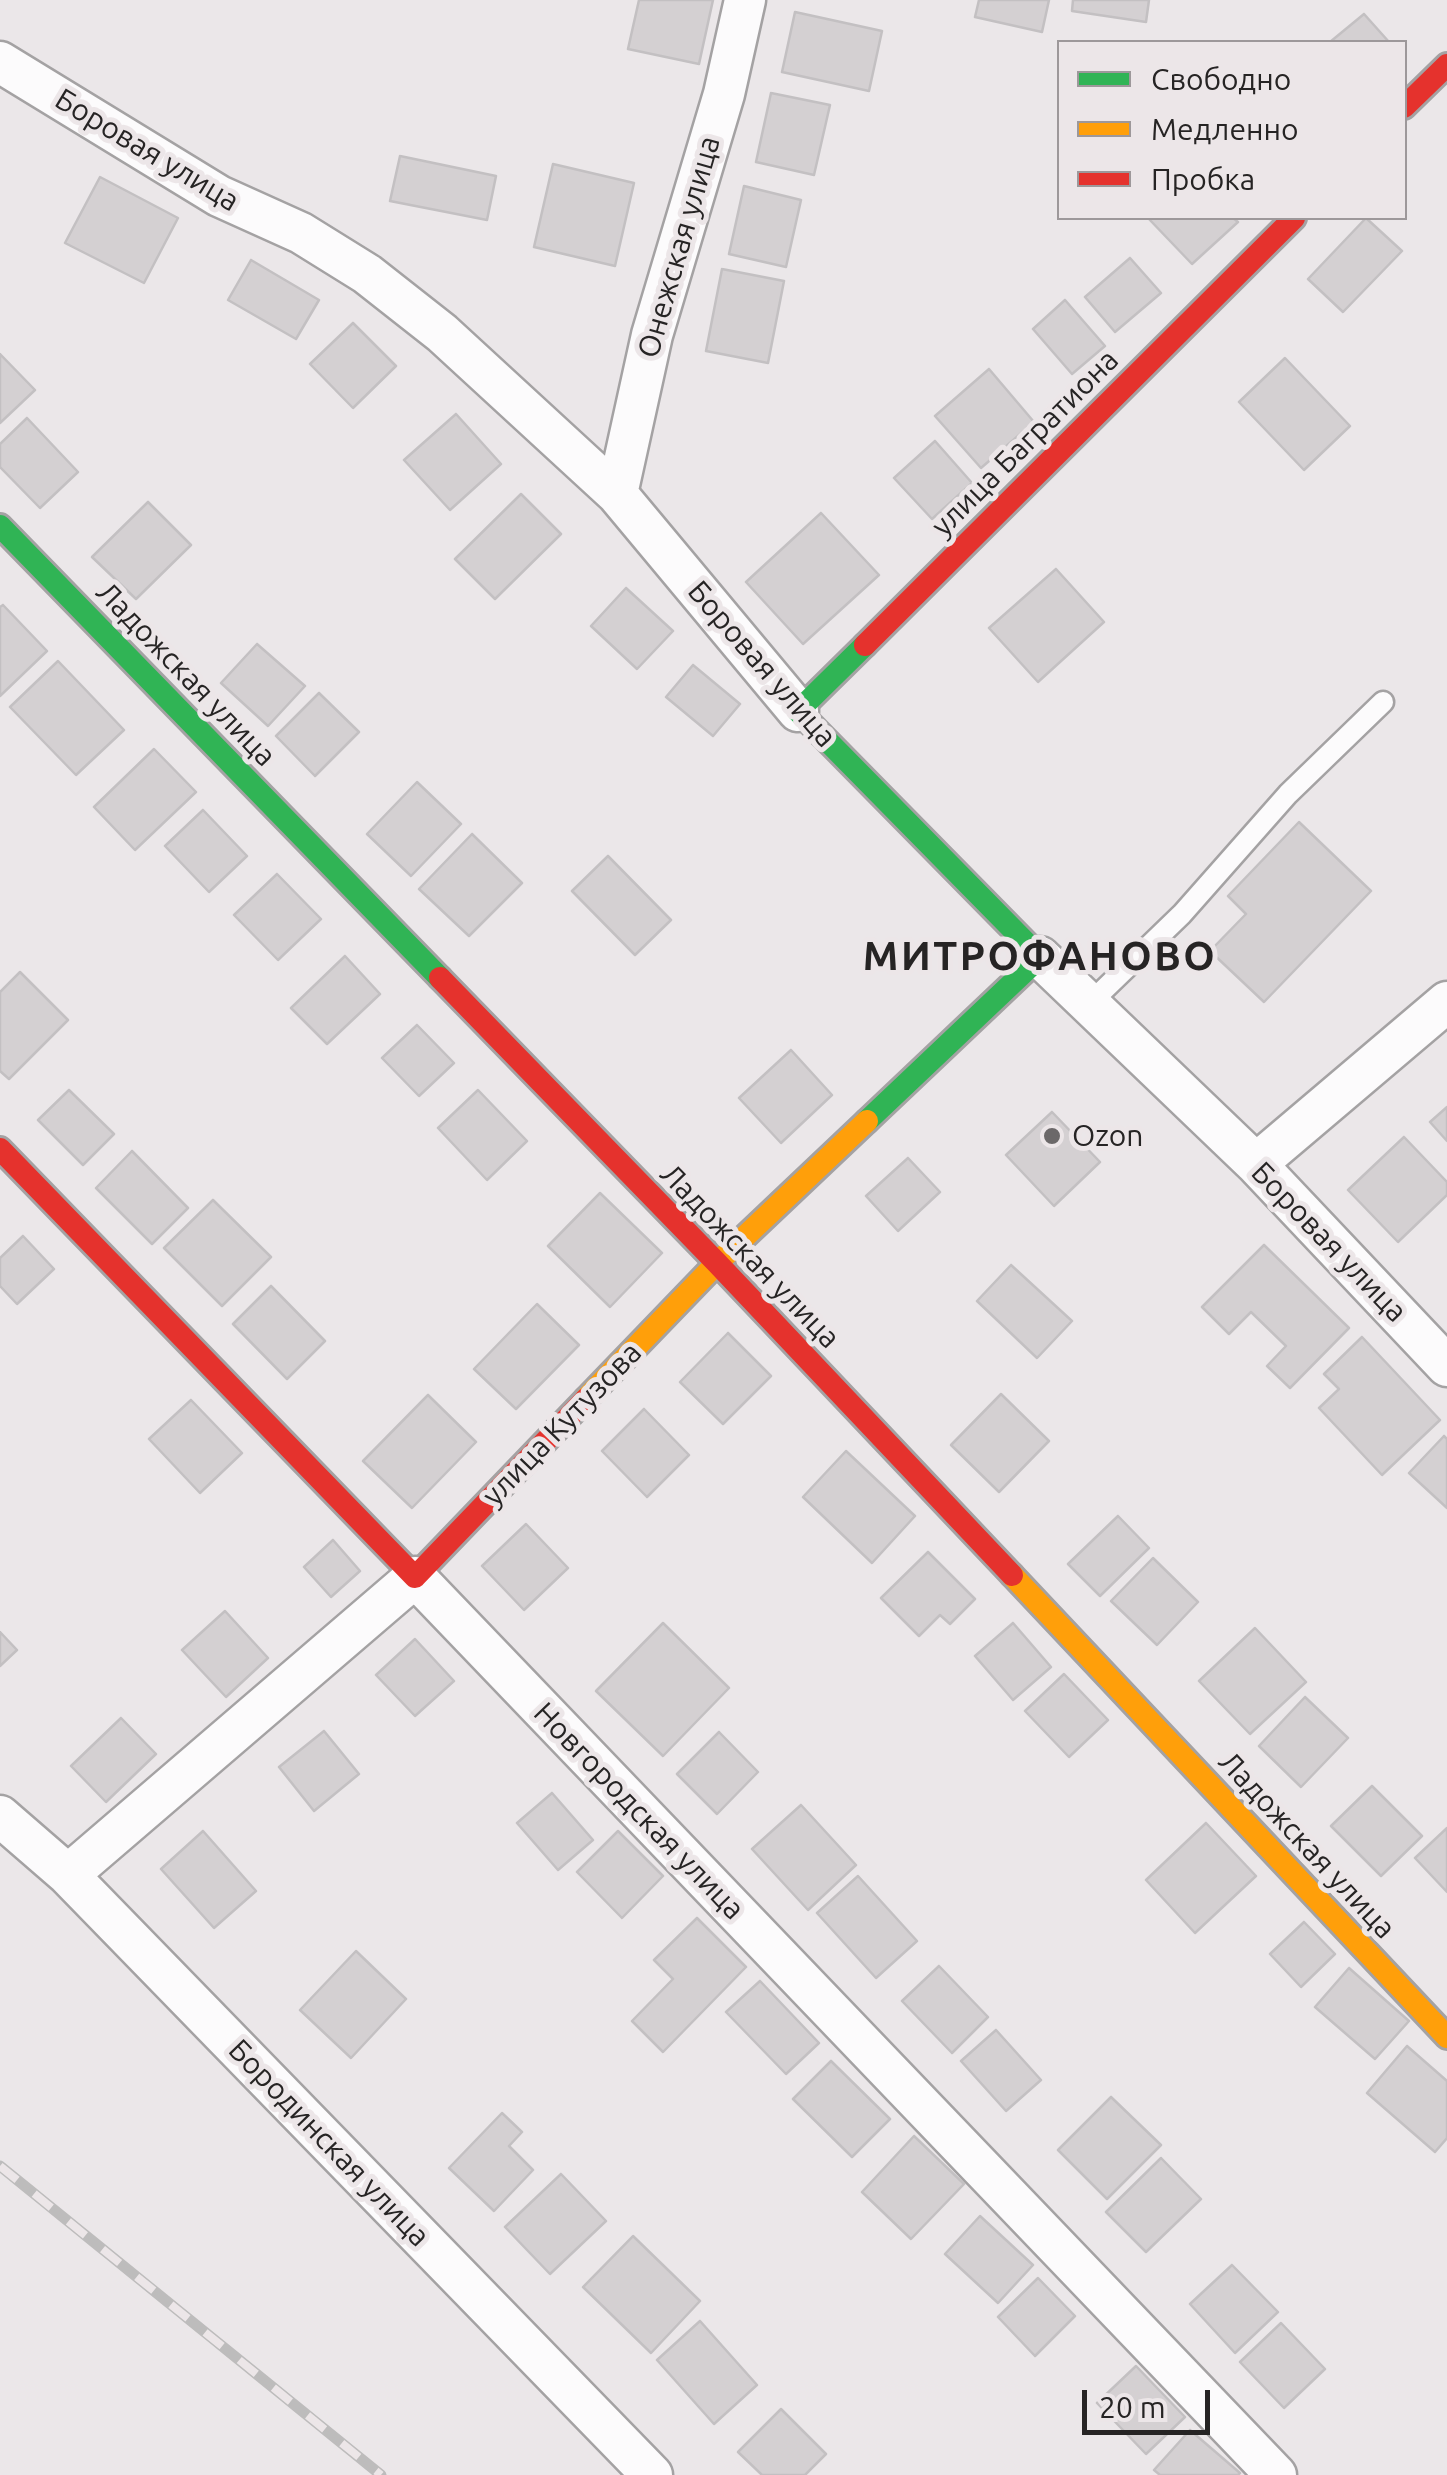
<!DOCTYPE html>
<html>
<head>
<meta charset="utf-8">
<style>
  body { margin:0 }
  #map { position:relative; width:1447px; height:2475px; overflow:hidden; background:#ebe7e9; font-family:Ubuntu,sans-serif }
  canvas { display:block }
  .legend { position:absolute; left:1057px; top:40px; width:350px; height:180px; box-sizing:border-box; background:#ece6e8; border:2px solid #9d989a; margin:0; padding:12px 18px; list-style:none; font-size:30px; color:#262424 }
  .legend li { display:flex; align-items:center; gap:20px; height:50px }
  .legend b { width:50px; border:2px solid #9d989a }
  .scale { position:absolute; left:1082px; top:2390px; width:128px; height:45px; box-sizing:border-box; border:5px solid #262424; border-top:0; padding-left:12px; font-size:30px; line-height:35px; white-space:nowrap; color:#262424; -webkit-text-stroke:8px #ece6e8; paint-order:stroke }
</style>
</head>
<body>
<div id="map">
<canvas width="1447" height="2475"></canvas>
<ul class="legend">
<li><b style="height:12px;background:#30b455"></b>Свободно</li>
<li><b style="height:12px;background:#ff9f0a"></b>Медленно</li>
<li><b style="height:12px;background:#e5322d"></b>Пробка</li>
</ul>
<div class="scale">20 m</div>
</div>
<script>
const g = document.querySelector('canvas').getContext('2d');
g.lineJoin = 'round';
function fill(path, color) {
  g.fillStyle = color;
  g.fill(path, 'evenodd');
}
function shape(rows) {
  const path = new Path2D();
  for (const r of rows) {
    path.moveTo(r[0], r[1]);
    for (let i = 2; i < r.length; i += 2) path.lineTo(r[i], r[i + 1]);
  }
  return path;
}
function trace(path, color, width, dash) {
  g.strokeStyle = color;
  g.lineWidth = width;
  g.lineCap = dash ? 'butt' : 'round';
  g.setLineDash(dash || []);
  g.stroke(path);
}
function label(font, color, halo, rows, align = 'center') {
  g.font = font + ' Ubuntu,sans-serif';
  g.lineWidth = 10;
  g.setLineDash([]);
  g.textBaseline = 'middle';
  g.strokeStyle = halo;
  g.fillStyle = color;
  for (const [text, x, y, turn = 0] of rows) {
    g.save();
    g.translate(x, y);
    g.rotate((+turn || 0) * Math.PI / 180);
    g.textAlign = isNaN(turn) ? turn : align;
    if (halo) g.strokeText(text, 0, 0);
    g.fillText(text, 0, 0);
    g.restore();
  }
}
const building = shape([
  [639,0,713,0,699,64,628,49,639,0],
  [979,0,1049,0,1042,32,975,17,979,0],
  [1073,0,1149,0,1146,22,1072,11,1073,0],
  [795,12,882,31,869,91,782,72,795,12],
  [1364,14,1389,42,1330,42,1364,14],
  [771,93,830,105,814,175,756,162,771,93],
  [400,156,496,176,487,220,390,201,400,156],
  [553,164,634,183,615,266,534,247,553,164],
  [100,177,178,218,144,283,65,243,100,177],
  [744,186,801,200,786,267,729,254,744,186],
  [1148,218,1233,218,1238,222,1192,264,1148,218],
  [1366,218,1402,251,1343,312,1308,279,1366,218],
  [1130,258,1161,293,1115,332,1085,297,1130,258],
  [251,260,319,300,296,339,228,300,251,260],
  [722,269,784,281,768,363,706,351,722,269],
  [1065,300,1105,346,1072,374,1033,329,1065,300],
  [353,323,396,366,353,408,310,364,353,323],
  [0,354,35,390,0,423,0,354],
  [1285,358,1350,426,1304,470,1239,402,1285,358],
  [989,369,1034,422,981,468,935,416,989,369],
  [456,414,501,464,450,510,404,460,456,414],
  [27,418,78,472,40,508,0,467,0,444,27,418],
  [935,441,972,483,932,519,894,478,935,441],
  [521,494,561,534,495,599,455,559,521,494],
  [148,502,191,545,136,599,92,557,148,502],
  [821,513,879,575,803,644,746,582,821,513],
  [1056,569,1104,622,1038,682,989,628,1056,569],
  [626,588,673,631,637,669,591,626,626,588],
  [3,605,47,651,0,696,0,607,3,605],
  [257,644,305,686,268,726,221,683,257,644],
  [58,661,124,730,76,775,10,707,58,661],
  [693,665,740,704,713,736,666,697,693,665],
  [319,693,359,732,315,776,276,736,319,693],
  [154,749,196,792,135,850,94,807,154,749],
  [417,782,461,824,411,876,367,834,417,782],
  [203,810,247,856,209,892,165,846,203,810],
  [1299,822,1371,891,1264,1002,1210,951,1246,914,1228,896,1299,822],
  [472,834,522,883,469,936,419,889,472,834],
  [608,856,671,920,635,955,572,891,608,856],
  [277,874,321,919,278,960,234,915,277,874],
  [345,956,380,994,327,1044,291,1008,345,956],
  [20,972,68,1020,9,1079,0,1071,0,992,20,972],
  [417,1025,454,1063,419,1096,382,1058,417,1025],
  [791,1050,832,1095,781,1143,739,1098,791,1050],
  [69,1090,114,1134,83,1165,38,1120,69,1090],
  [478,1090,527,1141,487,1180,438,1128,478,1090],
  [1447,1107,1447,1141,1430,1122,1447,1107],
  [1052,1112,1100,1162,1054,1206,1006,1155,1052,1112],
  [1404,1137,1447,1182,1447,1195,1398,1242,1348,1190,1404,1137],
  [132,1151,188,1208,152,1244,96,1188,132,1151],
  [908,1158,940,1192,898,1231,866,1196,908,1158],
  [600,1193,662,1253,610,1307,548,1246,600,1193],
  [213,1200,271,1257,222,1306,164,1248,213,1200],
  [23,1236,54,1269,17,1304,0,1286,0,1258,23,1236],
  [1264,1245,1349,1328,1290,1388,1267,1366,1286,1346,1251,1312,1229,1334,1202,1307,1264,1245],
  [1011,1265,1072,1321,1037,1358,977,1301,1011,1265],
  [271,1286,325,1341,287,1379,233,1324,271,1286],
  [537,1304,579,1345,516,1409,474,1369,537,1304],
  [728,1333,771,1376,723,1424,680,1382,728,1333],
  [1362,1337,1440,1420,1382,1475,1319,1408,1339,1389,1324,1374,1362,1337],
  [1001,1394,1049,1441,999,1492,951,1445,1001,1394],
  [428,1395,476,1442,412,1508,363,1461,428,1395],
  [191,1400,242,1453,200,1493,149,1439,191,1400],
  [644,1409,689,1455,647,1497,602,1451,644,1409],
  [1444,1436,1447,1439,1447,1508,1409,1473,1444,1436],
  [846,1451,915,1516,872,1563,803,1497,846,1451],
  [1118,1516,1149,1548,1100,1596,1068,1564,1118,1516],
  [526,1524,568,1568,524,1610,482,1566,526,1524],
  [333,1540,360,1571,331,1597,304,1567,333,1540],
  [928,1552,975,1599,950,1624,940,1615,919,1636,881,1598,928,1552],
  [1153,1558,1198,1602,1157,1645,1111,1601,1153,1558],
  [225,1611,268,1658,226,1697,182,1650,225,1611],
  [663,1623,729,1688,663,1756,596,1691,663,1623],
  [1013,1623,1051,1667,1013,1700,975,1656,1013,1623],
  [1255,1628,1306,1682,1250,1734,1199,1681,1255,1628],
  [0,1632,17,1650,0,1666,0,1632],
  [415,1639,454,1681,415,1716,376,1675,415,1639],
  [1064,1674,1108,1720,1069,1757,1025,1711,1064,1674],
  [1305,1697,1348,1738,1301,1787,1259,1746,1305,1697],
  [121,1718,156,1754,106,1802,71,1766,121,1718],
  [324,1731,359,1774,314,1811,279,1767,324,1731],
  [719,1732,758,1772,717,1814,677,1774,719,1732],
  [1372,1786,1422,1836,1381,1876,1331,1826,1372,1786],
  [552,1793,593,1840,558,1870,517,1823,552,1793],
  [801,1805,856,1865,808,1910,752,1849,801,1805],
  [1206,1823,1256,1876,1195,1933,1146,1880,1206,1823],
  [1447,1828,1447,1892,1415,1858,1447,1828],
  [203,1831,256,1891,214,1928,161,1869,203,1831],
  [618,1831,663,1876,622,1918,577,1872,618,1831],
  [858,1876,917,1941,876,1978,817,1913,858,1876],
  [697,1918,746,1967,663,2052,632,2021,673,1979,654,1960,697,1918],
  [1304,1922,1335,1954,1301,1987,1270,1954,1304,1922],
  [356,1951,406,1999,351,2058,300,2010,356,1951],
  [939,1966,988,2017,952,2053,902,2001,939,1966],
  [1349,1968,1409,2021,1375,2059,1315,2007,1349,1968],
  [760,1981,819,2043,786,2074,726,2012,760,1981],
  [996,2030,1041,2080,1006,2111,961,2061,996,2030],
  [1407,2046,1447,2081,1447,2138,1435,2152,1367,2093,1407,2046],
  [831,2061,890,2119,852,2157,793,2099,831,2061],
  [1111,2097,1161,2145,1107,2199,1058,2150,1111,2097],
  [502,2113,522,2132,509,2146,533,2170,494,2211,449,2168,502,2113],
  [914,2136,964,2184,911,2239,862,2192,914,2136],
  [1161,2158,1201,2199,1146,2252,1106,2212,1161,2158],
  [561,2174,606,2221,550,2274,505,2227,561,2174],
  [980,2216,1033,2265,998,2303,945,2254,980,2216],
  [633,2236,700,2301,651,2353,583,2287,633,2236],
  [1232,2265,1278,2312,1235,2353,1190,2304,1232,2265],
  [1038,2278,1075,2316,1035,2356,998,2317,1038,2278],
  [700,2321,757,2385,714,2424,657,2360,700,2321],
  [1281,2323,1325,2369,1284,2408,1240,2362,1281,2323],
  [1136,2366,1185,2417,1146,2454,1097,2403,1136,2366],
  [781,2409,826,2454,805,2475,762,2475,738,2452,781,2409],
  [1190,2430,1240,2473,1238,2475,1160,2475,1154,2470,1190,2430]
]);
const lane = shape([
  [1089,1004,1182,914,1288,794,1383,702]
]);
const street = shape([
  [0,62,219,196,301,233,367,274,442,333,617,494,798,711],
  [617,494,652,335,724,94,745,0],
  [1040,957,1256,1164,1447,1366],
  [1256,1164,1447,1002],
  [0,1816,68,1875,652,2475],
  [68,1875,415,1577,1276,2475]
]);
const fast = shape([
  [0,526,440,978],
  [865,645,798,711,1040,957,867,1121]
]);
const slow = shape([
  [586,1399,717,1263,867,1121],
  [1012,1575,1447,2037]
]);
const jam = shape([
  [1404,107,1447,65],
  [865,645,1294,218],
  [440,978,717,1263,1012,1575],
  [0,1149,415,1577,586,1399]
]);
const rail = shape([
  [0,2166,381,2475]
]);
const markers = [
  [1052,1136,10,"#6b6869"]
];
const streetNames = [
  ["Боровая улица",147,150,31],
  ["Онежская улица",679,247,-74],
  ["улица Багратиона",1025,443,-45],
  ["Боровая улица",762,664,49],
  ["Ладожская улица",186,674,46],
  ["Боровая улица",1329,1242,46],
  ["Ладожская улица",750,1256,46],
  ["улица Кутузова",562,1424,-46],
  ["Новгородская улица",639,1811,46],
  ["Ладожская улица",1307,1845,47],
  ["Бородинская улица",329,2143,46]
];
const poiNames = [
  ["Ozon",1072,1136]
];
const districtNames = [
  ["МИТРОФАНОВО",1040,957]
];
fill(building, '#d4d0d2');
trace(building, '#c3c0c2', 2.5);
trace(lane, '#a4a2a3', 25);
trace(street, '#a4a2a3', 45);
trace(fast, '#a4a2a3', 28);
trace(slow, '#a4a2a3', 28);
trace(jam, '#a4a2a3', 28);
trace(lane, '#fcfbfc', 20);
trace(street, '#fcfbfc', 40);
trace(fast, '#30b455', 22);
trace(slow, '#ff9f0a', 22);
trace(jam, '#e5322d', 22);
trace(rail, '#bdbcbc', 11);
trace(rail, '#ece6e8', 8, [22]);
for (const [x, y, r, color] of markers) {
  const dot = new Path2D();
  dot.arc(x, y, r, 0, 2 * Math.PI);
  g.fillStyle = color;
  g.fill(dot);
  trace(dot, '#ece6e8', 4);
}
label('30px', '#262424', '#ece6e8', streetNames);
label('30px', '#262424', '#ece6e8', poiNames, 'left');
g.letterSpacing = '2.5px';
label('bold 40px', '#262424', '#ece6e8', districtNames);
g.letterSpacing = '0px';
</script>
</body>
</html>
